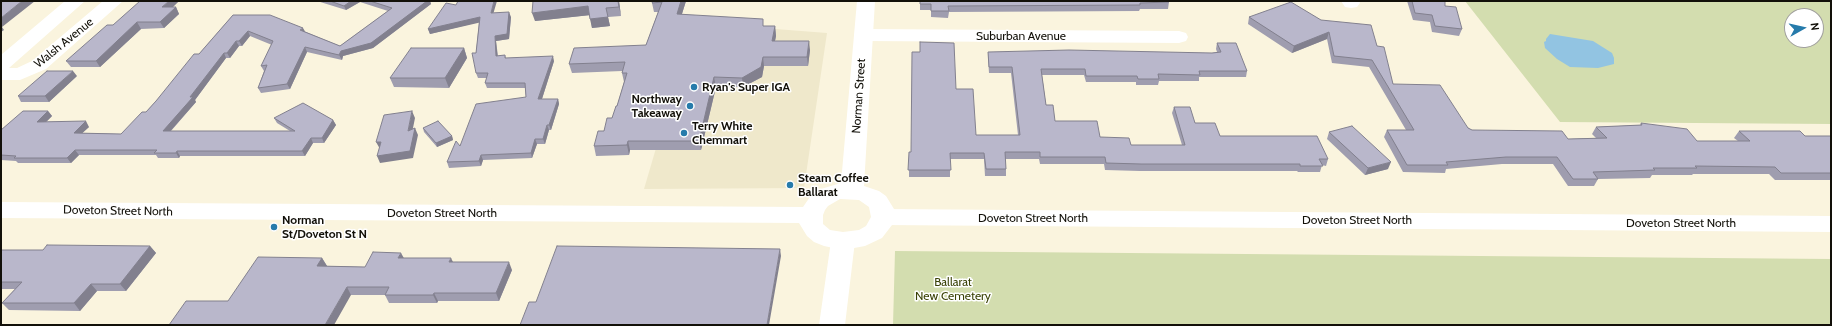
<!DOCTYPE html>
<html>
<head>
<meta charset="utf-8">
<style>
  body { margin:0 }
  #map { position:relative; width:1832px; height:326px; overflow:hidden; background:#faf4de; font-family:Cabin,sans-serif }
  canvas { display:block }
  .frame { position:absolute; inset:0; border:2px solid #121009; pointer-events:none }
  .north { position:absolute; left:1784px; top:8px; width:40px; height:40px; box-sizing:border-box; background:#fff; border:1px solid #a09f9d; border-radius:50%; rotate:82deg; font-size:11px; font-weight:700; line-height:16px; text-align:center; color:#121009 }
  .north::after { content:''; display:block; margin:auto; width:14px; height:18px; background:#267bab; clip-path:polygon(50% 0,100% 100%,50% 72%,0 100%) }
</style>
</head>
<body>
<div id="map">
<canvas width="1832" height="326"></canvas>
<div class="frame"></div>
<div class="north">N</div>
</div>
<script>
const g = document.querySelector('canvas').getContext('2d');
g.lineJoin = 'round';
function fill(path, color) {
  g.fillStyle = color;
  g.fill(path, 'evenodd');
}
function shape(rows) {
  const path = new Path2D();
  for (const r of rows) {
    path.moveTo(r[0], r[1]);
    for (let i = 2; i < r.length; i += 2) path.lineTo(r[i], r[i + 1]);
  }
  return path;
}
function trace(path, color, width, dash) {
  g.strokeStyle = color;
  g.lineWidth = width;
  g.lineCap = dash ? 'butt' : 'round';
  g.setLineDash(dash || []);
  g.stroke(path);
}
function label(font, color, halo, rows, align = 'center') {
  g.font = font + ' Cabin,sans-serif';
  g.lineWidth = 3;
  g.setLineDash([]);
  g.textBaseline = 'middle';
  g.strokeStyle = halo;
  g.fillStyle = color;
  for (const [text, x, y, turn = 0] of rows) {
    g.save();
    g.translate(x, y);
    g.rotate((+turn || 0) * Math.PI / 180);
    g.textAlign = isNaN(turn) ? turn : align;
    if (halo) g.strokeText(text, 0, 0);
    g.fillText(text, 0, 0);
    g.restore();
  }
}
const built = shape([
  [698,23,827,33,804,188,644,189,664,121]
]);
const green = shape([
  [1465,1,1831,1,1831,124,1560,122],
  [1792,16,1816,16,1816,40,1792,40],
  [895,251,1831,259,1831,325,893,325]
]);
const water = shape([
  [1550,34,1593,41,1612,53,1614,58,1614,64,1598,68,1570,67,1557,59,1545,48,1544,42,1546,41,1546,39]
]);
const minor = shape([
  [65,1,85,1,9,68,17,68,32,61,103,1,123,1,46,69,20,80,1,80,1,55,65,1],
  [1341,1,1359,1,1360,3,1357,7,1351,8,1345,7,1341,1],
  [864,29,1179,31,1186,33,1188,37,1186,41,1179,43,864,41,857,39,855,35,857,31,864,29],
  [883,209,1831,216,1831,232,883,225,875,223,871,217,875,211,883,209],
  [843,232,851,235,855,241,845,325,819,325,831,241,835,235,843,232]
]);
const major = shape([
  [857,1,875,1,864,186,879,191,886,196,894,209,895,217,892,225,882,238,865,246,843,250,824,246,814,242,807,236,799,223,1,218,1,202,803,207,812,194,821,189,841,183,857,1],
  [840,199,859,200,869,207,871,217,866,226,859,230,843,232,830,230,823,224,823,215,825,210,828,206,840,199]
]);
const wall = shape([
  [179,1,172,7,176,7,179,14,164,28,141,29,100,67,71,67,66,61,113,25],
  [317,1,430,1,431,4,373,48,343,56,342,60,307,52,290,89,261,93,258,88,264,71,261,66,272,45,250,36,242,46,239,46,230,58,226,58,195,100,196,102,171,131,290,131,277,123,274,118,333,120,336,125,324,143,313,143,305,156,180,156,179,158,158,158,156,155,79,155,71,163,18,163,16,161,1,160,1,130,48,111,52,116,46,122,89,127,82,133,121,134,146,112,199,54,233,15,306,32,340,46,388,11,360,2,346,10],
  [533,1,619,1,621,16,608,17,610,26,592,28,590,15,535,21],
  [653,1,686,1,682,14,764,26,775,26,776,36,775,41,810,50,808,66,764,66,762,77,743,87,716,87,701,150,630,150,629,155,596,156,594,146,612,118,617,106,624,82,622,73,622,71,572,73,569,64,646,45,658,12,654,12,652,3],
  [920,1,1169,2,1168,9,1140,9,1139,11,949,12,948,18,931,17,931,10,920,10],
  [1407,1,1445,1,1445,6,1462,29,1459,36,1432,32,1430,22,1413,20],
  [456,5,511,17,509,39,496,41,498,56,505,55,506,58,554,61,542,99,558,99,559,104,551,130,549,130,545,144,537,144,532,158,483,160,481,166,449,168,447,162,460,146,526,97,525,88,487,88,485,83,487,78,478,78,476,73,476,53,479,22,430,34,428,29],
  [1249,17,1321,20,1377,46,1393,84,1472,130,1568,139,1596,138,1592,134,1596,127,1640,125,1641,123,1697,141,1738,141,1734,138,1739,131,1805,136,1831,136,1831,181,1830,180,1775,180,1769,174,1693,174,1692,175,1652,175,1650,178,1598,179,1594,186,1568,186,1553,164,1502,164,1446,169,1445,173,1403,172,1384,137,1387,130,1406,130,1369,67,1332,63,1327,39,1292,53,1248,24],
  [1217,43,1247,71,1246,77,1199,77,1199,81,1159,81,1158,85,1136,85,1136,82,1086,82,1084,75,1042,75,1046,105,1055,121,1100,137,1131,145,1182,145,1172,113,1174,107,1195,123,1220,136,1328,159,1326,166,1322,165,1320,172,1298,172,1297,171,1140,171,1105,170,1104,164,1040,164,1039,159,1005,159,1006,169,1006,176,985,176,984,159,950,159,950,177,909,177,909,152,911,152,956,89,976,135,1018,135,1011,73,989,73,988,58,988,52,1212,53,1217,52,1216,49],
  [464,48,467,58,449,88,394,87,390,78],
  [77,76,49,102,21,102,18,96],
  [423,128,452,136,453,140,437,147,424,132],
  [1329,132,1388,169,1365,175,1327,139],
  [150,246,156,253,126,291,97,291,80,311,9,310,2,303,15,289,1,289,1,250,43,250],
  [322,258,327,266,326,266,365,267,403,258,453,262,512,270,499,301,438,301,437,303,389,303,385,295,351,295,228,301]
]);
const shadedWall = shape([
  [22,1,35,1,2,27,4,30,1,32,1,18],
  [169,1,179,1,166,14,162,7],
  [351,1,359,1,360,2,346,10,344,6],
  [427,1,430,1,431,4,373,48,343,56,342,60,339,55,341,51],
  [494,1,497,1,492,18,491,13],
  [618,1,619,1,621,16,619,7],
  [681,1,686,1,679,23,677,14],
  [588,6,591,15,535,21,532,13],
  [176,7,179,14,164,28,160,22],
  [509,12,511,17,509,39,496,41,498,61,496,56,495,36],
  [480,17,482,22,430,34,428,29],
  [608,17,610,26,592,28,590,19],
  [137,22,141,29,100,67,96,61],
  [775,26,776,36,773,50,772,41],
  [303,28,306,33,300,30],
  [248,31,250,36,242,46,239,41],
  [1329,32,1327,39,1292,53,1294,46],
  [236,41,239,46,230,58,227,53],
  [809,41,810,50,808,66,807,57],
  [305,47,307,52,290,89,287,84],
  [464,48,467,58,449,88,445,78],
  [224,53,226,58,195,100,196,102,166,136,163,131,190,97],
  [553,56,554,61,540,105,538,99],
  [763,57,764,66,762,77,743,87,742,78],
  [73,71,77,76,49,102,45,96],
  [714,77,716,87,701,150,699,141],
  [558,99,559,104,551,130,549,125],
  [48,111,52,116,41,127,37,122],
  [412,111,415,118,411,138,408,131],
  [333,120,336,125,324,143,322,138],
  [86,121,89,127,77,138,74,133],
  [547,125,549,130,545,144,543,139],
  [415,128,418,135,413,158,380,163,377,156],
  [452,136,453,140,437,147,436,143],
  [311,138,313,143,305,156,302,151],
  [535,139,537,144,532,158,531,153],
  [628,141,630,150,629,155,627,145],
  [376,142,381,142,380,149],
  [75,150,79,155,71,163,67,158],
  [177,151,180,156,179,158,176,153],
  [481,155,483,160,481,166,479,161],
  [1391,162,1388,169,1365,175,1368,168],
  [150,246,156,253,126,291,120,284],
  [780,249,781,256,769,325,767,325],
  [401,253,405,260,398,258],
  [322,258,327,266,321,274,317,266],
  [451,258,455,266,449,262],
  [509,262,512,270,499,301,496,293],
  [91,284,97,291,80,311,74,303],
  [347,287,351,295,334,325,325,325],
  [434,293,438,301,437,303,433,295]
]);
const building = shape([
  [1,1,22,1,1,18,1,1],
  [140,1,169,1,162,7,176,7,160,22,137,22,96,61,66,61,107,25,113,25,140,1],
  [330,1,351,1,344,6,330,1],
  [370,1,427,1,371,43,341,51,339,55,305,47,287,84,258,88,267,65,261,66,273,41,248,31,239,41,236,41,227,53,224,53,190,97,193,97,163,131,295,131,274,118,303,103,333,120,322,138,311,138,302,151,177,151,176,153,154,153,157,150,75,150,67,158,14,158,16,156,1,155,1,130,23,111,48,111,37,122,86,121,74,133,121,134,142,112,146,112,156,101,194,54,199,54,233,15,270,15,303,28,300,30,340,46,392,8,370,1],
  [458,1,494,1,491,13,509,12,507,34,495,36,496,56,505,55,505,58,553,56,538,99,558,99,549,125,547,125,543,139,535,139,531,153,481,155,479,161,447,162,456,141,460,146,476,104,526,97,525,83,485,83,488,73,476,73,472,53,476,53,480,17,428,29,446,3,456,5,458,1],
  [533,1,618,1,619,7,606,8,608,17,590,19,588,6,532,13,533,1],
  [653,1,681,1,677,14,763,19,763,26,775,26,772,41,809,41,807,57,763,57,761,67,742,78,714,77,699,141,628,141,627,145,594,146,598,131,604,131,607,118,612,118,616,106,617,106,627,73,622,73,625,62,569,64,574,48,646,45,662,2,652,3,653,1],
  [920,1,1168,1,1169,2,1140,3,1140,5,948,6,949,11,931,11,931,4,920,4,920,1],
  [1412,1,1445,1,1445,6,1456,7,1462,29,1435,26,1432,15,1415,13,1412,1],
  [1291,2,1321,20,1371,25,1377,46,1384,47,1393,84,1440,85,1468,128,1472,130,1562,131,1568,139,1607,138,1596,127,1642,125,1641,123,1687,129,1697,141,1750,141,1739,131,1800,131,1805,136,1831,136,1831,173,1781,173,1775,167,1695,166,1697,168,1653,168,1655,170,1593,172,1598,179,1573,179,1557,157,1506,157,1446,162,1448,165,1407,165,1387,130,1414,130,1372,60,1334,56,1329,32,1294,46,1249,17,1291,2],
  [920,42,954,43,956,89,973,89,976,135,1020,135,1012,67,989,67,988,52,1069,50,1212,53,1221,52,1217,43,1236,43,1247,71,1199,71,1200,75,1158,74,1159,79,1138,79,1137,76,1086,76,1085,69,1041,69,1046,105,1053,105,1055,121,1097,121,1100,137,1129,138,1131,145,1185,145,1174,107,1190,107,1195,123,1215,123,1220,136,1317,136,1328,159,1319,159,1323,166,1300,166,1300,164,1141,164,1106,163,1105,157,1040,157,1040,152,1005,152,1006,169,986,169,984,153,950,153,951,170,908,170,909,152,911,152,912,52,920,52,920,42],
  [411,48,464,48,445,78,390,78,411,48],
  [47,71,73,71,45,96,18,96,47,71],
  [412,111,408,131,415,128,410,151,377,156,381,142,376,142,384,115,412,111],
  [438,121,452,136,436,143,423,128,438,121],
  [1352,126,1391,162,1368,168,1329,132,1352,126],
  [47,245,150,246,120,284,91,284,74,303,2,303,22,282,1,282,1,250,43,250,47,245],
  [557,246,780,249,767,325,520,325,529,302,536,302,557,246],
  [373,252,401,253,398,258,451,258,449,262,509,262,496,293,434,293,433,295,385,295,389,287,347,287,325,325,169,325,186,301,228,301,258,257,322,258,317,266,365,267,373,252]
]);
const markers = [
  [694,87,4,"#267bab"],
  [690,106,4,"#267bab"],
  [684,133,4,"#267bab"],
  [790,185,4,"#267bab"],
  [274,227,4,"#267bab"]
];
const streetNames = [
  ["Suburban Avenue",1021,36],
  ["Walsh Avenue",64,43,-39],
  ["Norman Street",859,96,-86],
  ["Doveton Street North",118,211,1],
  ["Doveton Street North",442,213],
  ["Doveton Street North",1033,218],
  ["Doveton Street North",1357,220],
  ["Doveton Street North",1681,223]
];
const poiNames = [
  ["Ryan's Super IGA",702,87],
  ["Northway",682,99,"right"],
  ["Takeaway",682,113,"right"],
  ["Terry White",692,126],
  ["Chemmart",692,140],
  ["Steam Coffee",798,178],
  ["Ballarat",798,192],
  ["Norman",282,220],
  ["St/Doveton St N",282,234]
];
const parkNames = [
  ["Ballarat",953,282],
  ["New Cemetery",953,296]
];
fill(built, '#efe8cb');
fill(green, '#d3ddaf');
fill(water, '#92c4e2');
fill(minor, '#fff');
fill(major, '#fff');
fill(wall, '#9f9daf');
fill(shadedWall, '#82808e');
fill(building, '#b9b7cb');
trace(building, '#82808e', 1);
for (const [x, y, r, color] of markers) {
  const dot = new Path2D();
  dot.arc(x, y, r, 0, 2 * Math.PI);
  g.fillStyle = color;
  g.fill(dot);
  trace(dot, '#fff', 1.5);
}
label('12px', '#121009', '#fff', streetNames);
label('bold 12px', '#121009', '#fff', poiNames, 'left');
label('12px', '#3a4206', '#fff', parkNames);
</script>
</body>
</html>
